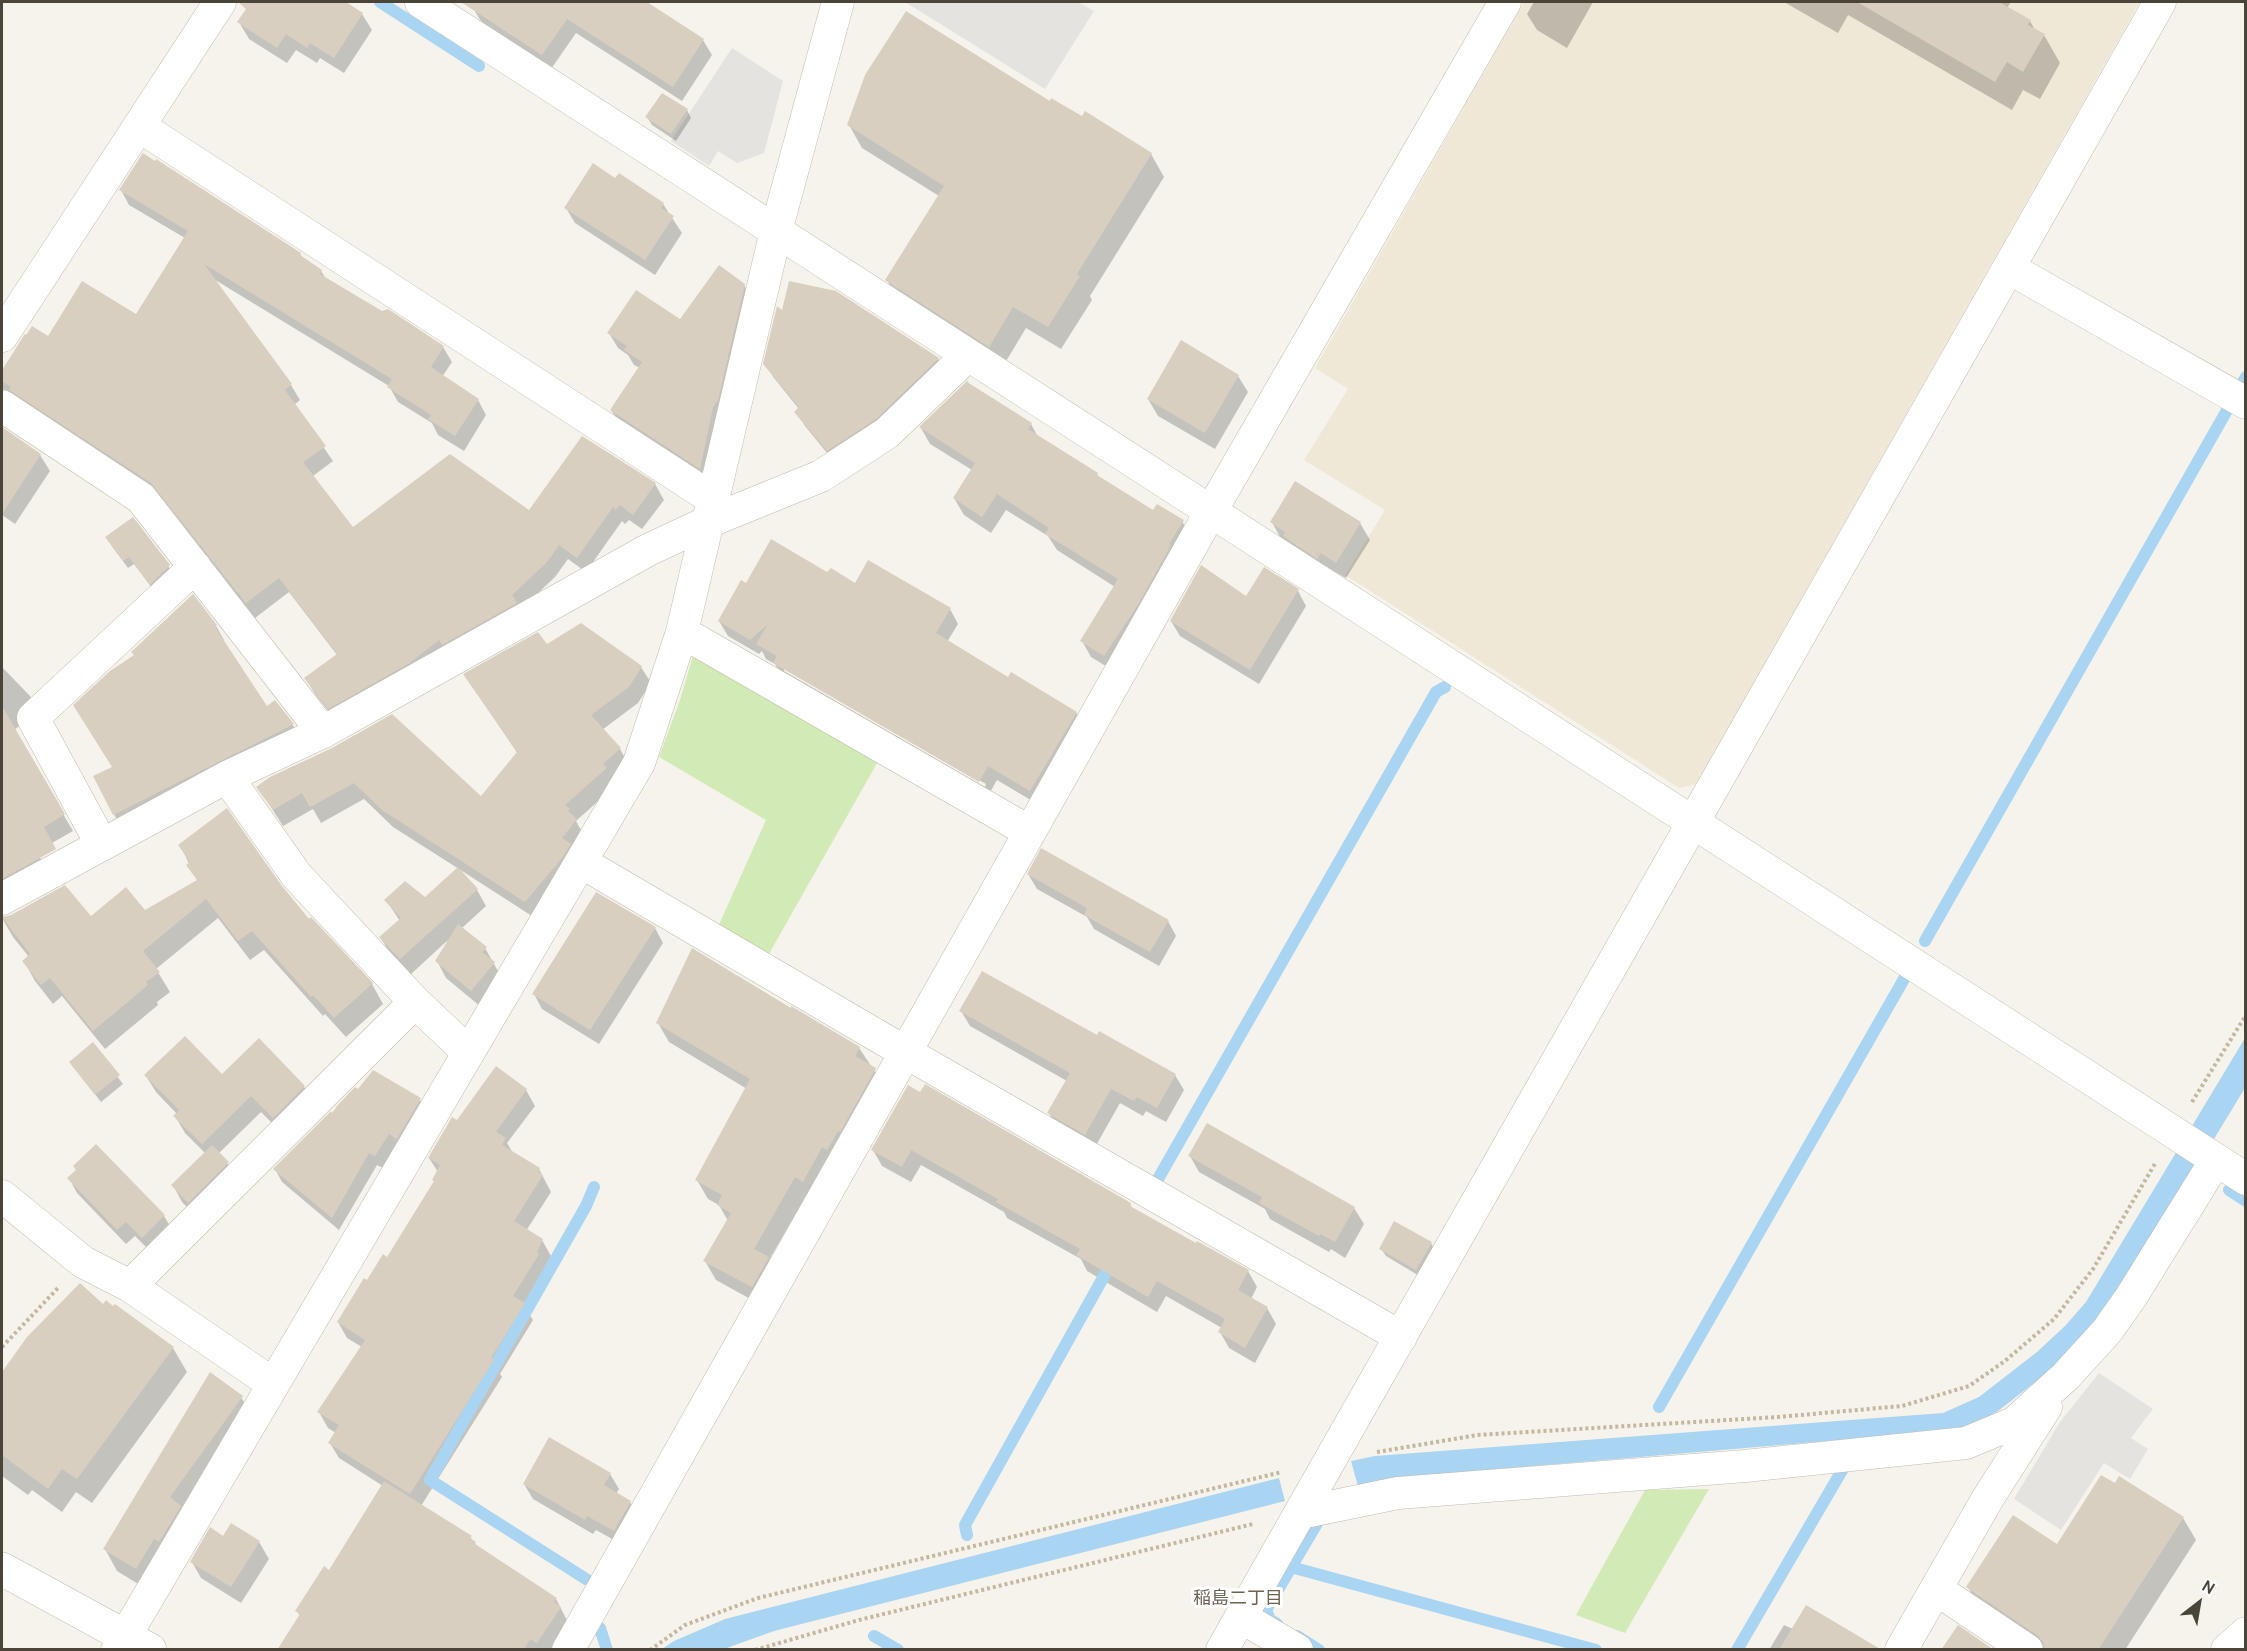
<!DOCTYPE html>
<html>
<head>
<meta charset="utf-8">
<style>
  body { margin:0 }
  #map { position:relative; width:2247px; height:1651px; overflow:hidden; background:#f6f3ec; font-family:Cabin,sans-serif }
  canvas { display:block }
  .frame { position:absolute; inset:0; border:3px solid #4b4439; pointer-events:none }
  .north { position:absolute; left:2169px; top:1573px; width:60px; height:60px; -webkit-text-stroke:4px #fff; paint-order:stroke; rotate:31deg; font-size:16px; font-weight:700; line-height:24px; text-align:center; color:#4b4439 }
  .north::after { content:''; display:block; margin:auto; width:21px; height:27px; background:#4b4439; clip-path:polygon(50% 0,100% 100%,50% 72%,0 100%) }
</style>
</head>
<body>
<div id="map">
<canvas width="2247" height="1651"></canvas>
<div class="frame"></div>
<div class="north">N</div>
</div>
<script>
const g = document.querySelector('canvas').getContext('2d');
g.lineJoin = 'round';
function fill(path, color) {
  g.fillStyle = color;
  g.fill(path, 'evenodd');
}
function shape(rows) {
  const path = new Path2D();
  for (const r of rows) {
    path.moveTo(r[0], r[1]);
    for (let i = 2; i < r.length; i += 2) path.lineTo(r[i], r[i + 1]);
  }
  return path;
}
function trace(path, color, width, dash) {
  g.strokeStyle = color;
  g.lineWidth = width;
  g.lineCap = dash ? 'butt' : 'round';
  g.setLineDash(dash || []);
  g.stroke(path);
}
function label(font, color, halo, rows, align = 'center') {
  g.font = font + ' Cabin,"Noto Sans JP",sans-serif';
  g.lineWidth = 6;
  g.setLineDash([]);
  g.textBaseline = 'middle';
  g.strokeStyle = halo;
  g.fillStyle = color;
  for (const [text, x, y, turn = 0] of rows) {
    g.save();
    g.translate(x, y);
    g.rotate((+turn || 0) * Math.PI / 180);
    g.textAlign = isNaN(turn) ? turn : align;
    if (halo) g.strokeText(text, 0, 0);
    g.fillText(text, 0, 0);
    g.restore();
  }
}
const education = shape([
  [1524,2,2140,2,1696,784,1679,788,1345,575,1385,510,1304,460,1348,389,1315,368]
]);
const green = shape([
  [694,652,880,758,766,959,717,929,766,820,659,757,680,700],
  [1709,1489,1625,1633,1576,1615,1645,1490]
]);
const parking = shape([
  [905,2,1078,2,1094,11,1045,89],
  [732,48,783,81,764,153,737,163,718,151,709,166,671,141],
  [2099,1373,2153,1409,2131,1438,2148,1449,2130,1479,2104,1463,2061,1530,2014,1499,2060,1422]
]);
const water = shape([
  [2245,1038,2245,1088,2106,1316,2066,1358,1998,1411,1969,1429,1405,1477,1359,1490,1351,1461,1375,1456,1943,1413,1979,1397,2037,1352,2065,1326,2086,1302],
  [1279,1478,1285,1501,774,1631,724,1649,662,1649,674,1641,725,1619]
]);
const shadow = shape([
  [253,2,343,2,362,14,372,30,344,73,320,58,317,63,296,50,287,63,249,39,239,22],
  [471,2,642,2,703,40,712,55,682,101,576,33,551,69,482,23,473,8,476,4],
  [1534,2,1593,2,1567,48,1537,30,1527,14],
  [1784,2,2011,2,2007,8,2030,21,2035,30,2044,35,2060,63,2040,99,2023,90,2012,110,1848,15,1838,33],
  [1050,103,1151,154,1164,177,1090,296,1092,300,1061,349,1026,328,1002,368,900,303,887,280,939,196,862,148,849,125],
  [687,110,691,118,676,141,652,125,647,117],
  [616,180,663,204,682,233,655,275,575,223,566,208],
  [121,190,300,254,303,259,321,271,326,279,443,347,452,362,442,377,478,400,486,415,464,451,438,435,432,423,398,402,389,386,212,278,291,385,300,400,294,405,333,461,313,476,353,529,530,512,655,484,664,500,642,529,629,520,625,524,622,521,586,572,568,559,555,577,520,610,338,723,315,694,306,679,337,655,289,592,255,618,162,498,22,406,2,406,2,375,25,336,48,338,136,316,185,238,129,205],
  [744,285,753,300,708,483,620,425,611,410,640,368,634,365,628,355,618,348,609,333,681,321],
  [938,359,946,373,836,464,805,426,796,412,799,409,774,378,765,363],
  [1238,376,1248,392,1215,449,1158,416,1148,399],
  [968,382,971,386,1031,424,1038,437,1097,474,1099,478,1153,512,1182,521,1192,538,1114,671,1091,657,1082,641,1115,587,1057,550,1048,536,1006,510,991,533,964,515,954,498,972,470,930,444,921,428],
  [2,429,40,455,50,471,15,524,2,515],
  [133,519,174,574,155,592,134,564,128,568,111,545],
  [1272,522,1360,523,1370,540,1346,578,1330,569,1327,574,1281,539],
  [827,574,856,585,950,609,958,624,947,642,1009,679,1076,713,1085,728,1039,805,997,780,988,796,783,678,775,664,766,659,762,651,759,654,728,636,719,621,746,585],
  [784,668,986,784,985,787,784,671],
  [1298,591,1306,606,1259,684,1180,636,1171,621,1246,598],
  [216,626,224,640,223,641,267,708,292,724,301,738,122,829,114,814,111,672],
  [546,646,641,667,651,683,638,703,602,730,620,749,629,765,615,786,576,821,585,837,535,918,459,869,477,890,486,906,461,929,485,948,503,980,481,1007,446,978,437,961,448,940,410,975,390,954,381,938,400,921,386,900,425,899,459,869,393,827,364,799,321,823,313,809,283,826,258,787,332,749,481,799,518,754,465,675],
  [2,667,30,696,39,711,14,730,73,831,36,852,45,865,2,889,2,871,35,851,2,795],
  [180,845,281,887,309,921,311,920,372,984,383,1004,346,1037,325,1014,323,1016,264,950,250,960,218,918,156,969,170,992,157,1002,158,1005,105,1049,62,996,53,1004,35,981,24,961,29,957,13,937,2,918,91,918,145,912,198,882],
  [1028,874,1168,921,1176,936,1159,966,1094,929,1087,917,1037,889],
  [655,928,663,943,599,1044,542,1009,534,994],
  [791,1010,859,1048,886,1088,814,1201,806,1196,769,1260,779,1278,763,1306,716,1280,705,1261,728,1221,719,1205,708,1199,697,1180,747,1089,669,1042,658,1023],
  [961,1011,1097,1037,1175,1075,1184,1090,1166,1122,1146,1111,1143,1116,1120,1103,1094,1149,1058,1128,1049,1113,1067,1081,970,1026],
  [93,1045,123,1084,101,1102,71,1063],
  [146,1076,222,1076,304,1087,314,1103,283,1134,261,1112,218,1154,227,1163,237,1180,198,1218,182,1202,173,1185,205,1153,185,1133,175,1116,177,1114,156,1092],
  [908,1087,1130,1204,1133,1210,1248,1271,1257,1287,1251,1299,1267,1308,1276,1324,1255,1363,1229,1348,1220,1332,1222,1328,1166,1296,1157,1312,1087,1271,1081,1259,1007,1218,1004,1212,921,1165,911,1182,882,1166,873,1150],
  [526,1090,535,1106,507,1143,513,1153,539,1169,551,1192,526,1231,542,1240,551,1256,545,1267,547,1271,525,1307,533,1320,500,1374,502,1377,421,1506,470,1537,477,1546,556,1599,569,1624,552,1650,293,1650,300,1616,297,1611,329,1572,383,1486,339,1458,330,1443,336,1433,328,1428,319,1412,362,1347,347,1338,338,1322,367,1282,388,1259,435,1182,433,1180,438,1172,429,1158,457,1122],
  [420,1100,427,1113,383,1168,377,1165,339,1230,282,1182,275,1169],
  [96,1147,164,1216,173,1231,151,1252,135,1236,126,1244,77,1193,69,1178],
  [1190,1156,1354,1208,1364,1224,1345,1258,1331,1249,1329,1252,1270,1219,1265,1209,1199,1172],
  [1431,1243,1435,1251,1421,1277,1386,1256,1381,1249],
  [29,1338,173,1348,187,1372,92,1503,76,1492,62,1512,32,1490,28,1495,2,1476,2,1375],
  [241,1397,254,1419,148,1590,117,1571,105,1549],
  [610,1474,619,1489,616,1494,630,1502,639,1517,623,1545,596,1530,593,1534,533,1499,524,1484],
  [2120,1478,2183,1518,2196,1540,2125,1650,2041,1650,1980,1609,1968,1587,2057,1546,2115,1485],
  [223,1538,259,1542,269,1559,241,1603,201,1578,192,1562],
  [1784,1625,1793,1629,1871,1650,1769,1650]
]);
const stream = shape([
  [380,2,479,66],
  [2242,384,2246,377],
  [1925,941,2230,405],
  [1158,1179,1436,692,1445,687],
  [2229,1190,2246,1201],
  [1659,1407,1904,979],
  [967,1535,965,1525,1113,1260],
  [1291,1567,1596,1650],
  [586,1579,430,1480,586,1206,594,1187],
  [1277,1624,1270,1620,1266,1610,1319,1520,1328,1518],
  [600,1628,607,1650],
  [874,1636,898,1650],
  [1297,1636,1319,1650],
  [1737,1650,1844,1467]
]);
const building = shape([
  [238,2,346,2,363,13,334,58,310,43,307,48,286,34,277,48,237,22,246,9],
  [461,2,647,2,704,39,673,87,567,19,542,55],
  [1857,2,1999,2,2031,20,2028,25,2045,34,2023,72,2007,62,1995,82],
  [906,11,1050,101,1051,98,1082,116,1085,111,1152,153,1077,274,1080,276,1048,327,1013,307,989,347,885,280,944,186,847,125,865,75],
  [662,93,688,109,671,134,645,117],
  [143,153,155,161,156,159,301,253,300,255,322,270,320,274,382,311,388,309,444,346,431,367,479,399,455,436,428,419,431,415,387,387,392,379,204,264,292,384,285,390,326,446,303,462,353,527,450,454,529,510,582,436,656,483,633,515,620,505,616,510,613,507,577,558,559,545,547,562,512,595,517,603,442,645,439,640,408,664,328,709,304,678,337,654,279,578,246,603,151,483,9,390,11,387,2,381,2,370,25,334,26,335,32,326,48,336,82,281,136,314,188,231,119,190],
  [593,163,615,178,619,173,664,203,661,208,674,216,645,260,564,208],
  [719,265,745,284,718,400,713,407,700,469,610,410,642,362,624,350,627,346,607,333,636,290,680,319],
  [789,281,836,291,939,358,876,419,827,451,794,412,799,407,763,364,777,306,782,310],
  [1181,340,1239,375,1205,433,1147,399],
  [968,380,967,382,1032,423,1028,429,1098,473,1097,475,1153,510,1157,504,1184,520,1169,544,1171,545,1139,603,1104,656,1080,641,1118,579,1045,534,1049,528,997,494,982,517,953,498,975,463,919,427],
  [2,427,41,454,2,514],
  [1295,481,1361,522,1336,563,1321,553,1317,559,1283,536,1285,532,1270,522],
  [133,517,170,565,150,585,129,557,123,561,105,537],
  [771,539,827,572,831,568,855,583,868,560,951,608,936,633,1008,677,1011,672,1077,712,1030,791,988,766,979,782,773,663,777,656,756,644,768,624,750,640,718,621,741,580,746,583],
  [1201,565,1246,596,1264,567,1299,589,1250,670,1170,621],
  [193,594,217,625,215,627,267,706,275,700,294,724,113,815,93,776,112,767,73,705,110,671,134,655,131,652],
  [581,623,642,666,629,687,591,715,621,748,603,764,607,768,565,805,570,809,568,811,577,819,562,838,571,844,562,858,525,902,382,810,354,783,310,807,302,793,273,810,256,787,270,777,332,748,392,714,481,796,517,752,463,674,538,632,547,644],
  [2,706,65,814,44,827,56,849,2,879],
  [227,808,282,886,309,919,311,917,373,983,334,1018,313,995,311,997,252,931,238,941,206,899,143,951,160,972,146,982,148,985,93,1031,50,978,41,985,22,961,30,954,2,917,11,915,65,885,91,916,126,887,145,910,197,880,186,865,190,862,178,845],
  [1041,848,1169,920,1150,952,1084,915,1087,908,1027,874],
  [458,867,478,889,400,959,379,937,401,918,384,900,405,881,425,897],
  [596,892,656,927,590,1030,532,994],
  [458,924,487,947,482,952,495,962,471,991,435,961],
  [692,948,791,1008,791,1006,860,1047,855,1056,876,1068,840,1132,838,1131,827,1150,822,1147,803,1182,795,1177,754,1249,769,1257,752,1287,703,1261,731,1213,717,1205,722,1195,695,1180,750,1079,656,1023],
  [982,971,1097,1035,1099,1031,1176,1074,1157,1108,1137,1097,1134,1101,1111,1089,1085,1135,1047,1113,1070,1073,959,1011],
  [185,1036,222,1074,259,1038,305,1086,273,1118,251,1096,202,1144,173,1116,179,1110,144,1075],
  [93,1042,120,1075,95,1095,69,1062],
  [496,1066,527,1089,496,1132,506,1138,502,1145,540,1168,538,1172,543,1175,514,1221,543,1239,537,1252,539,1254,513,1296,525,1303,491,1358,494,1360,410,1494,328,1443,339,1425,317,1412,365,1340,337,1322,364,1278,367,1280,383,1254,387,1257,434,1181,432,1180,440,1165,428,1158,452,1117,457,1120],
  [373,1070,421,1098,397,1139,389,1134,375,1156,369,1153,332,1218,273,1169,331,1111,332,1113,337,1106,355,1087,358,1089],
  [925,1084,1131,1203,1130,1206,1196,1243,1197,1241,1249,1270,1238,1290,1268,1307,1245,1348,1218,1332,1225,1319,1157,1281,1148,1297,1076,1255,1080,1249,996,1202,998,1199,911,1150,902,1167,871,1150,908,1085,920,1092],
  [1207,1123,1355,1207,1335,1242,1321,1234,1319,1236,1259,1203,1262,1197,1188,1156],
  [96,1144,165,1215,142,1238,126,1222,117,1230,67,1178,76,1170,73,1166],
  [212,1145,229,1162,188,1203,171,1185],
  [1394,1221,1432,1242,1416,1270,1379,1249],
  [80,1283,103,1304,106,1300,113,1306,115,1304,174,1347,77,1479,62,1469,48,1489,2,1455,2,1372,27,1337],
  [210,1372,243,1396,170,1497,181,1506,159,1542,154,1539,136,1569,103,1549],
  [549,1437,611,1473,604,1485,631,1501,614,1531,587,1516,585,1520,523,1484],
  [2101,1475,2115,1483,2119,1476,2184,1517,2098,1650,2045,1650,2043,1642,2037,1635,1966,1587,2013,1515,2057,1544],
  [384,1481,472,1536,470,1538,476,1542,475,1544,557,1598,554,1602,561,1607,537,1643,530,1639,524,1650,277,1650,300,1614,295,1611,324,1566,329,1570],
  [231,1523,260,1541,231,1587,190,1562,210,1527,223,1536],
  [1806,1605,1882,1650,1779,1650],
  [1958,1625,1994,1650,1941,1650]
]);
const path = shape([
  [2192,1102,2246,1015],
  [2,1347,58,1288],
  [1377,1452,1477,1435,1778,1417,1902,1406,1969,1386,2005,1361,2054,1319,2093,1269,2156,1162],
  [650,1650,685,1625,758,1598,1282,1472],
  [755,1650,859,1620,1253,1524]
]);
const minor = shape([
  [421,2,2246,1179],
  [139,126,713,499],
  [2009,268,2246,403],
  [2,336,220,2],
  [2,406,141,498,323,732],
  [682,632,1030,832],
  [227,777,297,876,415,1002,468,1052],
  [102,845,33,718,195,567],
  [581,862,905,1052,1401,1337],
  [2,899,227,777,323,732,648,550,708,522,821,476,887,433,968,355],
  [2,1196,83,1262,130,1286,273,1384],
  [130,1286,415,1002],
  [1300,1513,1398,1493,1745,1466,1966,1443,2014,1423,2066,1376,2107,1331,2131,1297,2216,1160],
  [1936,1589,2027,1650],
  [1241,1617,1297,1650],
  [117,1650,639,763,682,632,776,231,838,2],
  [568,1650,1210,513,1505,2],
  [1222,1650,2160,2],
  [1901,1650,1988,1498,2046,1407],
  [2227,1650,2246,1633]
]);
const tertiary = shape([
  [2,1569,150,1650]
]);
const neighbourhoodNames = [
  ["稲島二丁目",1238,1599]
];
fill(education, '#efe8d6');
fill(green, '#d2eab5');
fill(parking, '#e5e3e0');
fill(water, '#a9d4f2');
fill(shadow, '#0003');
trace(stream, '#a9d4f2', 12);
fill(building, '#d8cfc1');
trace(minor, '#c2bbae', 33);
trace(tertiary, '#c2bbae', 34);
trace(path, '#c4b79f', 4, [3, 3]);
trace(minor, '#fff', 32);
trace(tertiary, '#fff', 33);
label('18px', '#6e6250', '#fff', neighbourhoodNames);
</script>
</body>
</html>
